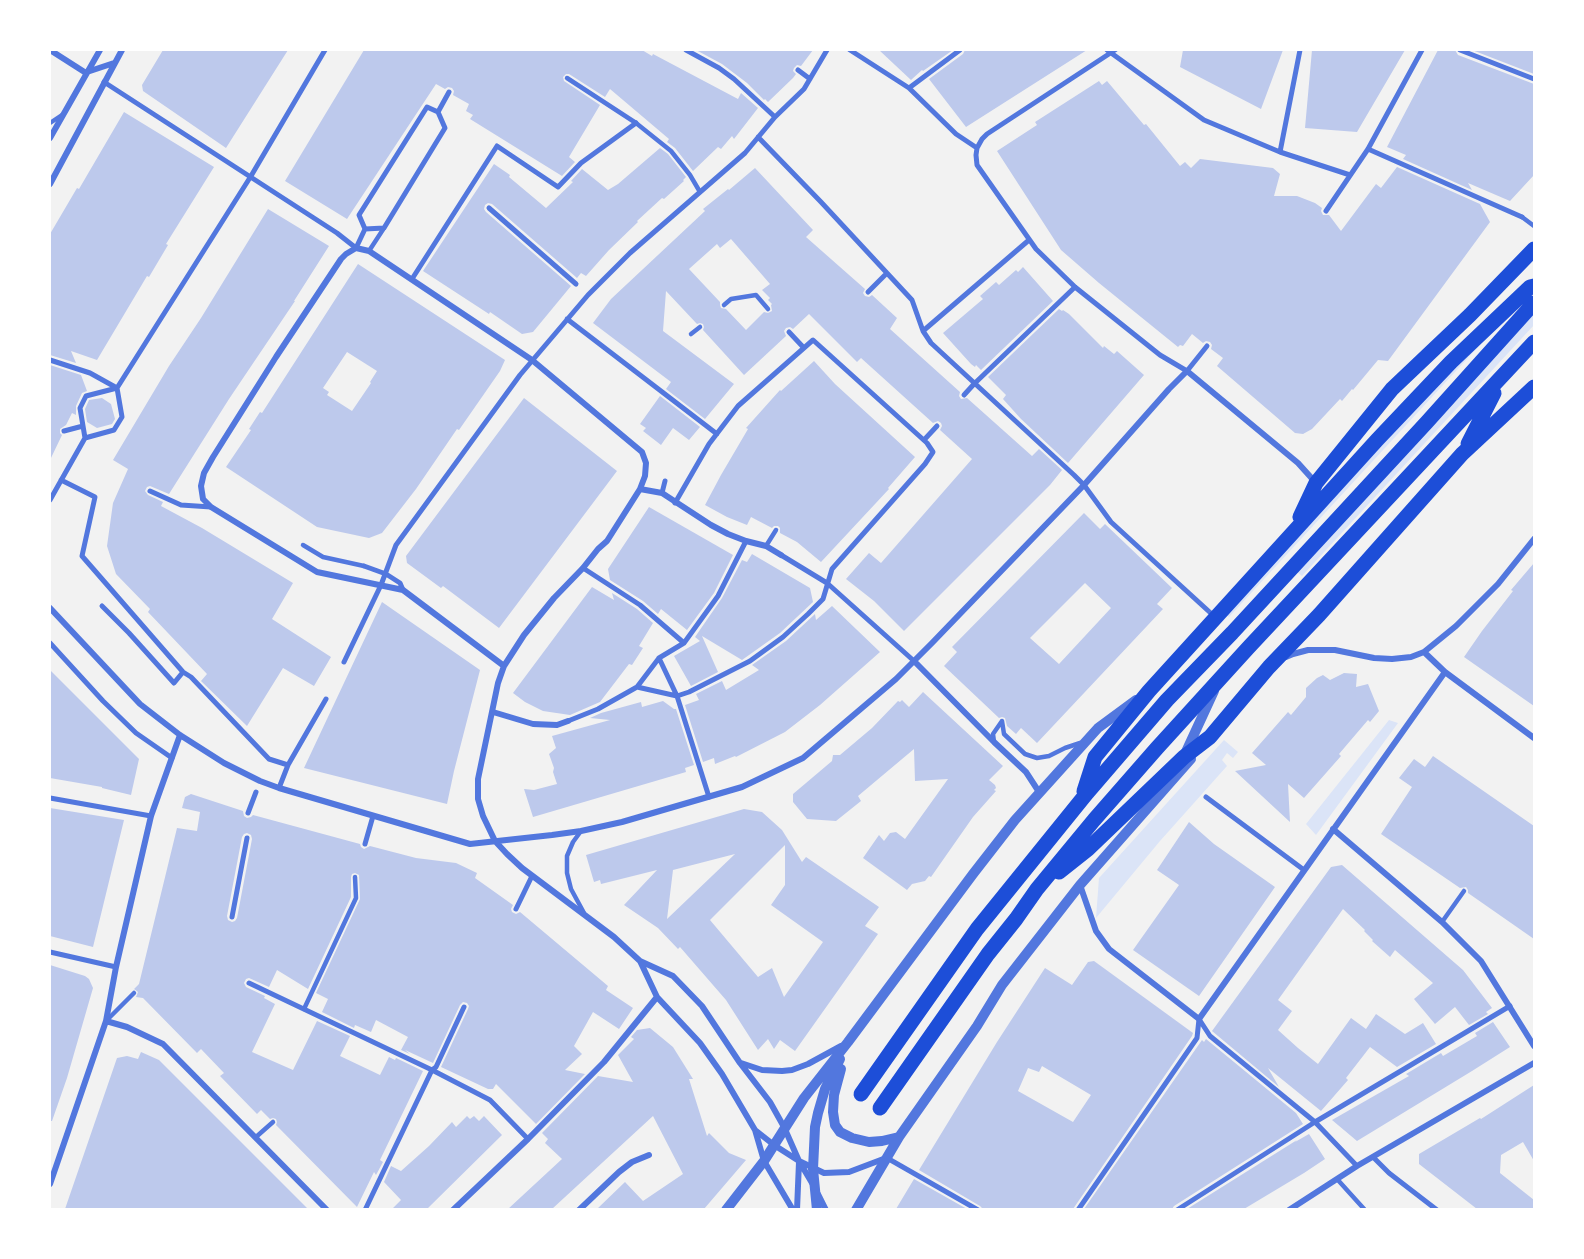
<!DOCTYPE html>
<html>
<head>
<meta charset="utf-8">
<style>
  body { margin:0 }
  #map { position:relative; width:1584px; height:1259px; overflow:hidden; background:#f2f2f2; font-family:Inter,sans-serif }
  canvas { display:block }
  .frame { position:absolute; inset:0; border:51px solid #fff; pointer-events:none }
</style>
</head>
<body>
<div id="map">
<canvas width="1584" height="1259"></canvas>
<div class="frame"></div>
</div>
<script>
const g = document.querySelector('canvas').getContext('2d');
g.lineJoin = 'round';
function fill(path, color) {
  g.fillStyle = color;
  g.fill(path, 'evenodd');
}
function shape(rows) {
  const path = new Path2D();
  for (const r of rows) {
    path.moveTo(r[0], r[1]);
    for (let i = 2; i < r.length; i += 2) path.lineTo(r[i], r[i + 1]);
  }
  return path;
}
function trace(path, color, width, dash) {
  g.strokeStyle = color;
  g.lineWidth = width;
  g.lineCap = dash ? 'butt' : 'round';
  g.setLineDash(dash || []);
  g.stroke(path);
}
const green = shape([
  [1534,313,1534,325,1302,576,1297,572],
  [1476,344,1479,346,1229,617,1225,614],
  [1389,720,1398,723,1316,835,1306,824],
  [1224,740,1238,752,1233,758,1227,753,1222,760,1227,766,1160,841,1096,918,1099,878]
]);
const building = shape([
  [163,50,288,50,226,148,143,91,142,85],
  [364,50,642,50,652,56,653,54,738,99,741,93,758,108,734,139,732,136,721,149,718,147,693,171,675,148,667,142,669,139,610,89,605,97,569,74,566,74,563,77,564,81,600,105,569,157,575,162,562,176,470,119,473,115,466,111,469,104,453,95,454,91,452,88,448,87,445,89,436,84,347,219,285,181],
  [696,50,813,50,801,66,797,65,794,68,793,71,796,74,793,78,768,102,765,99,764,100,747,83,722,64],
  [879,50,953,50,923,71,922,70,911,80],
  [965,50,1087,50,966,127,929,79,963,54],
  [1183,50,1283,50,1261,109,1180,67],
  [1312,50,1405,50,1357,132,1305,128],
  [1438,50,1455,50,1458,55,1534,84,1534,175,1510,201,1468,183,1472,190,1403,159,1406,155,1387,147],
  [1472,50,1534,50,1534,74],
  [1099,81,1102,85,1107,81,1144,125,1146,124,1180,166,1185,162,1191,168,1200,159,1273,168,1280,174,1274,196,1297,196,1315,203,1322,208,1321,211,1323,215,1329,215,1341,231,1376,184,1381,188,1397,167,1480,204,1490,222,1388,361,1378,360,1353,390,1352,389,1342,401,1340,399,1312,429,1303,434,1295,433,1217,366,1223,358,1211,349,1212,345,1210,342,1206,341,1203,343,1192,334,1183,346,1180,345,1178,347,1099,283,1061,250,997,151,1037,125,1035,122],
  [124,112,214,167,166,244,168,245,149,277,147,276,97,360,71,351,76,363,50,355,50,234,77,188,79,189],
  [660,148,668,154,686,177,683,180,684,181,664,199,662,198,637,221,638,222,609,250,586,276,581,273,577,278,492,204,488,203,485,205,484,209,486,212,571,286,533,332,522,334,490,312,489,314,423,271,494,164,510,175,509,177,546,208,573,182,571,181,582,169,608,190,618,184],
  [755,168,813,230,806,237,865,289,863,293,865,296,869,297,872,295,897,318,890,329,960,392,959,396,961,399,967,398,1032,456,1039,449,1062,470,1050,485,904,631,874,601,846,579,869,553,881,563,972,459,940,430,942,426,941,423,938,421,933,423,861,358,857,362,809,314,793,329,790,327,786,328,784,331,786,336,744,375,703,330,704,327,703,324,700,323,697,324,666,291,663,331,734,384,705,419,666,389,671,382,593,323,611,299,705,211,703,209,728,189,729,190],
  [731,239,770,284,762,290,770,298,768,300,772,304,771,305,772,311,768,313,764,312,746,330,726,309,721,308,720,305,720,302,689,269,717,244,720,248],
  [268,209,329,246,294,301,295,301,229,399,169,494,150,486,147,487,145,491,148,495,163,502,161,506,202,528,293,583,272,619,331,657,314,686,283,668,247,726,201,681,207,674,148,612,150,609,116,574,107,546,113,503,128,469,113,460,169,366,201,318],
  [358,264,505,360,500,371,459,430,457,429,416,489,382,533,369,538,317,527,226,467,251,430,249,429,260,412,262,413],
  [347,352,377,371,370,382,371,383,352,411,327,395,329,392,323,388],
  [1023,267,1053,301,981,370,976,365,975,367,971,364,943,333,983,299,980,296,996,282,999,285,1016,270,1018,272],
  [1059,309,1062,311,1063,310,1069,314,1103,348,1104,346,1114,354,1117,351,1144,375,1068,463,1021,419,1003,399,1006,395,988,377],
  [814,361,835,384,915,457,888,488,889,489,821,562,797,542,780,533,780,528,778,526,774,526,772,528,751,517,747,525,727,517,705,505,721,475,748,429,746,428,780,390,781,391],
  [50,365,81,375,87,391,82,393,76,406,76,415,72,413,66,425,60,429,60,433,62,435,50,460],
  [660,396,700,427,689,440,673,428,661,445,643,431,646,428,640,424],
  [102,398,111,404,115,419,112,424,97,428,87,422,85,409,89,400],
  [524,398,617,471,499,628,443,586,441,588,407,563,406,556],
  [649,507,733,555,714,593,687,630,661,609,658,614,643,601,610,580,608,569],
  [1084,513,1100,529,1105,524,1172,588,1157,604,1163,609,1037,743,1021,728,1016,734,1007,726,1005,718,1002,717,999,718,944,666,957,652,952,647],
  [1085,583,1111,608,1059,664,1030,638],
  [752,554,810,588,813,602,780,633,742,660,702,636,718,672,691,686,674,656,700,641,695,637,722,598,742,560,747,562],
  [1534,563,1534,706,1464,657,1482,631,1513,591,1511,590],
  [592,587,614,600,612,593,637,609,653,623,639,646,643,648,632,665,629,664,600,702,570,715,543,711,525,702,513,693],
  [382,602,480,670,454,771,447,804,304,768],
  [832,606,880,652,820,705,785,732,736,757,735,756,715,764,714,758,703,762,685,705,699,700,696,694,722,681,726,690,759,670,752,665,786,641,815,614,816,620],
  [50,670,139,759,131,795,102,788,102,787,50,778],
  [1344,673,1357,674,1356,687,1368,684,1379,711,1370,722,1368,720,1339,754,1341,756,1304,798,1288,784,1290,822,1235,771,1266,765,1252,753,1288,712,1291,715,1306,697,1306,688,1317,678,1323,675,1330,680],
  [923,692,1003,766,989,780,995,785,996,788,994,790,996,791,973,817,931,877,929,876,925,881,912,884,907,890,863,858,879,835,884,841,890,833,896,832,905,839,948,779,915,781,914,749,858,796,861,801,836,821,807,819,793,802,793,794,832,761,833,755,840,755,872,728,898,701,900,702,902,700,909,707],
  [663,701,674,709,676,709,694,765,685,768,686,772,533,817,524,789,534,790,557,784,553,772,554,768,549,754,556,748,552,736,610,720,590,718,601,713,641,702,642,707],
  [1433,756,1534,826,1534,939,1468,893,1468,890,1466,887,1460,888,1381,834,1412,787,1399,778,1414,759,1425,767],
  [191,794,243,811,244,816,247,818,251,817,253,815,360,844,361,847,364,849,370,846,416,858,456,863,477,873,475,878,513,905,511,909,512,912,516,914,520,912,608,986,606,990,633,1008,619,1029,593,1012,574,1046,582,1054,565,1070,585,1074,536,1124,496,1084,493,1089,488,1089,441,1067,468,1009,469,1006,467,1003,463,1002,460,1005,433,1063,405,1050,410,1054,401,1050,408,1037,376,1020,371,1032,355,1025,354,1028,322,1012,328,999,316,993,360,899,359,875,355,873,352,874,351,877,351,897,308,989,277,970,269,987,249,978,246,979,244,983,246,987,265,996,264,998,275,1004,252,1052,293,1070,317,1021,350,1036,340,1056,380,1075,389,1057,395,1060,396,1058,423,1071,380,1160,383,1162,376,1175,374,1172,357,1207,276,1125,277,1122,276,1119,273,1118,270,1119,261,1110,257,1114,220,1076,224,1073,201,1049,197,1053,143,998,136,997,138,992,134,989,139,984,177,828,197,831,200,812,182,808,185,797],
  [247,833,251,835,252,839,237,918,235,921,232,922,228,920,227,916,242,837,244,834],
  [50,808,124,820,93,947,50,936],
  [744,809,762,812,782,830,802,862,806,857,879,907,865,926,878,934,795,1051,780,1040,774,1049,768,1039,758,1050,726,1000,680,947,678,949,658,928,624,905,657,870,601,884,600,880,594,882,586,855],
  [785,845,785,885,771,905,823,942,784,997,772,968,758,977,710,920],
  [735,854,667,919,673,870],
  [1189,822,1214,844,1275,887,1199,996,1133,950,1179,885,1157,870],
  [1342,865,1463,970,1492,1008,1486,1012,1488,1014,1469,1025,1455,1007,1435,1024,1414,999,1433,983,1395,950,1390,957,1372,941,1373,940,1364,931,1365,930,1343,909,1278,1000,1292,1011,1278,1030,1298,1048,1318,1064,1351,1018,1366,1029,1376,1014,1405,1034,1423,1023,1436,1044,1397,1067,1370,1047,1346,1078,1348,1080,1321,1111,1268,1068,1279,1087,1212,1031,1331,867],
  [1094,961,1193,1033,1192,1036,1073,1209,983,1209,980,1206,919,1170,997,1042,1045,968,1072,985,1088,962],
  [1042,1066,1091,1095,1073,1122,1018,1091,1028,1068,1039,1072],
  [50,965,85,976,89,979,93,988,67,1078,52,1121,50,1121],
  [1493,1022,1510,1047,1472,1071,1357,1141,1332,1120,1409,1076,1406,1074,1441,1053,1443,1056,1477,1036,1475,1033],
  [650,1028,673,1047,693,1079,689,1079,707,1136,709,1133,729,1153,746,1160,704,1209,597,1209,625,1182,643,1201,683,1174,653,1116,552,1209,508,1209,562,1159,545,1143,548,1139,542,1133,598,1076,633,1082,618,1055,634,1039,631,1037,637,1030],
  [1206,1039,1296,1113,1303,1124,1174,1206,1172,1209,1084,1209,1202,1040,1204,1042],
  [141,1052,159,1060,308,1209,65,1209,117,1058,127,1056,138,1059],
  [1534,1085,1534,1161,1523,1142,1501,1155,1500,1173,1534,1200,1534,1209,1477,1209,1419,1164,1419,1154,1480,1118,1481,1119],
  [467,1116,470,1119,474,1116,479,1121,484,1116,502,1135,427,1209,392,1209,401,1200,384,1182,391,1166,401,1171,429,1146,452,1122,456,1127],
  [1309,1134,1325,1159,1304,1173,1244,1209,1187,1209,1297,1140,1295,1142],
  [914,1179,967,1209,896,1209]
]);
const service = shape([
  [567,78,636,123,671,151,690,175,700,192],
  [50,123,62,115],
  [1522,217,1534,226],
  [369,251,384,228],
  [724,305,731,299,756,295,768,309],
  [691,334,700,327],
  [303,545,323,557,364,566],
  [766,546,776,530],
  [1002,721,1004,734,1025,754,1037,758,1049,756,1065,748,1080,743],
  [994,742,993,734,1002,721],
  [581,831,573,842,567,856,567,873,571,889,584,913],
  [1442,922,1464,891],
  [304,1009,356,898,355,877],
  [106,1021,134,993],
  [256,1137,273,1122],
  [1337,1179,1365,1210]
]);
const pedestrian = shape([
  [686,50,719,68,734,79,775,117],
  [850,50,909,88,956,134,977,148],
  [1107,50,1204,120,1280,152,1350,175],
  [1115,50,987,134,982,139,977,148,976,155,977,165,1036,249,1075,287,1160,355,1187,371,1207,346],
  [1460,50,1534,79],
  [798,70,810,79],
  [104,82,337,233,356,248,365,229,384,228,445,128,438,112],
  [909,88,960,50],
  [438,112,449,92],
  [758,137,821,202,912,300,923,331,931,343,1074,475,1084,485,1111,522,1215,617],
  [1368,149,1522,217],
  [1280,152,1300,50],
  [489,208,576,284],
  [1326,211,1368,149,1422,50],
  [365,229,359,215,427,107,438,112],
  [412,279,497,146,558,187,581,163,636,123],
  [868,292,887,273],
  [567,319,717,434],
  [923,331,1029,240],
  [789,332,804,348],
  [50,360,90,373,117,388],
  [964,395,974,384,1075,287],
  [64,431,83,426],
  [85,438,80,408,86,396,117,388],
  [924,440,937,426],
  [61,480,95,497,82,556,183,672,191,677,269,759,288,765],
  [150,491,181,505,211,507],
  [662,493,665,481],
  [50,500,85,438,114,430,122,417,117,388,251,176,325,50],
  [675,503,709,444,738,406,813,340,927,443,933,452,925,464,832,569,823,599,808,614,783,637,750,661,689,692,677,696,709,797],
  [781,555,827,583,914,661],
  [364,566,386,574,400,583,403,590],
  [583,568,640,605,684,643],
  [102,606,129,633,174,683,183,672],
  [50,643,103,701,136,733,172,758],
  [344,662,381,585,396,545,520,375,588,295,630,253,745,153,775,117,804,89,827,50],
  [637,687,677,696,659,658],
  [568,721,598,709,637,687,659,658,684,643,718,596,746,541],
  [279,788,288,765,326,699],
  [1206,797,1304,870],
  [50,798,151,816],
  [248,813,256,792],
  [365,844,373,816],
  [516,909,532,876],
  [232,917,247,838],
  [50,952,116,967],
  [249,983,432,1070,490,1100,528,1139],
  [1199,1019,1210,1036,1315,1122,1357,1166],
  [1373,1157,1389,1173,1437,1210],
  [887,1158,978,1210],
  [365,1210,432,1070,436,1067,464,1007],
  [1078,1210,1197,1038,1199,1019],
  [1177,1210,1315,1122,1510,1006]
]);
const minor = shape([
  [50,50,86,73],
  [87,72,114,63],
  [50,138,100,50],
  [50,184,122,50],
  [640,489,662,493,711,525,728,534,746,541,766,546,781,555],
  [50,608,140,704,180,735,224,763,260,781,279,788,470,844,552,835,581,831,622,822,742,787,803,758,896,679,932,643,1084,485,1169,389,1187,371,1298,463,1316,483],
  [1424,652,1445,672,1534,738],
  [1286,657,1293,654,1308,650,1335,650,1374,658,1392,659,1411,657,1424,652,1456,626,1498,584,1534,539],
  [914,661,994,742,1026,772,1039,792],
  [504,666,403,590,317,572,211,507,203,499,201,486,204,473,213,457,276,357,341,259,346,254,356,248,369,251,532,360,642,452,646,463,645,476,640,489,607,541,598,549,583,568,554,598,524,635,504,666,498,683,478,779,478,799,483,816,495,841,507,854,522,868,614,937,640,961,673,976,702,1006,740,1063,770,1102,784,1127,799,1161,812,1183],
  [493,712,533,724,557,725,568,721],
  [1333,829,1442,922,1481,961,1534,1046],
  [1080,885,1096,931,1109,949,1199,1019,1445,672],
  [640,961,657,997,700,1043,722,1074,755,1130,774,1145,799,1161,824,1173,849,1172,886,1158],
  [106,1021,127,1027,163,1044,327,1210],
  [741,1063,762,1070,782,1071,792,1070,808,1064,841,1046],
  [755,1130,764,1161,793,1210],
  [50,1184,106,1021,116,967,151,816,180,735],
  [818,1194,826,1210],
  [453,1210,528,1139,604,1062,657,997],
  [579,1210,619,1172,632,1162,649,1155],
  [797,1210,799,1162],
  [1289,1210,1357,1166,1534,1063]
]);
const tertiary = shape([
  [1184,756,1214,691],
  [841,1069,834,1095,833,1112,835,1125,840,1132,852,1138,869,1142,882,1141,899,1137],
  [726,1210,764,1161,804,1098,848,1042,973,874,1015,820,1098,728,1136,700],
  [817,1210,813,1169,815,1127,818,1113,825,1089,840,1059],
  [856,1210,899,1137,977,1026,1002,985,1080,885,1191,759]
]);
const primary = shape([
  [1468,444,1494,393],
  [1300,517,1316,483,1392,389,1470,315,1534,249],
  [1084,791,1095,757,1149,691,1377,440,1451,362,1530,287,1534,286],
  [1059,872,1088,849,1184,757,1210,737,1269,667,1319,615,1462,454,1534,387],
  [861,1094,977,929,1087,793,1167,700,1232,633,1427,422,1534,303],
  [880,1108,988,954,1016,919,1037,889,1094,820,1157,748,1248,648,1534,342]
]);
fill(green, '#dbe4f7');
fill(building, '#bdc9ec');
trace(service, '#5277de', 4.5);
trace(pedestrian, '#5277de', 5);
trace(minor, '#5277de', 6);
trace(tertiary, '#5277de', 10);
trace(primary, '#1d4ed8', 15);
</script>
</body>
</html>
